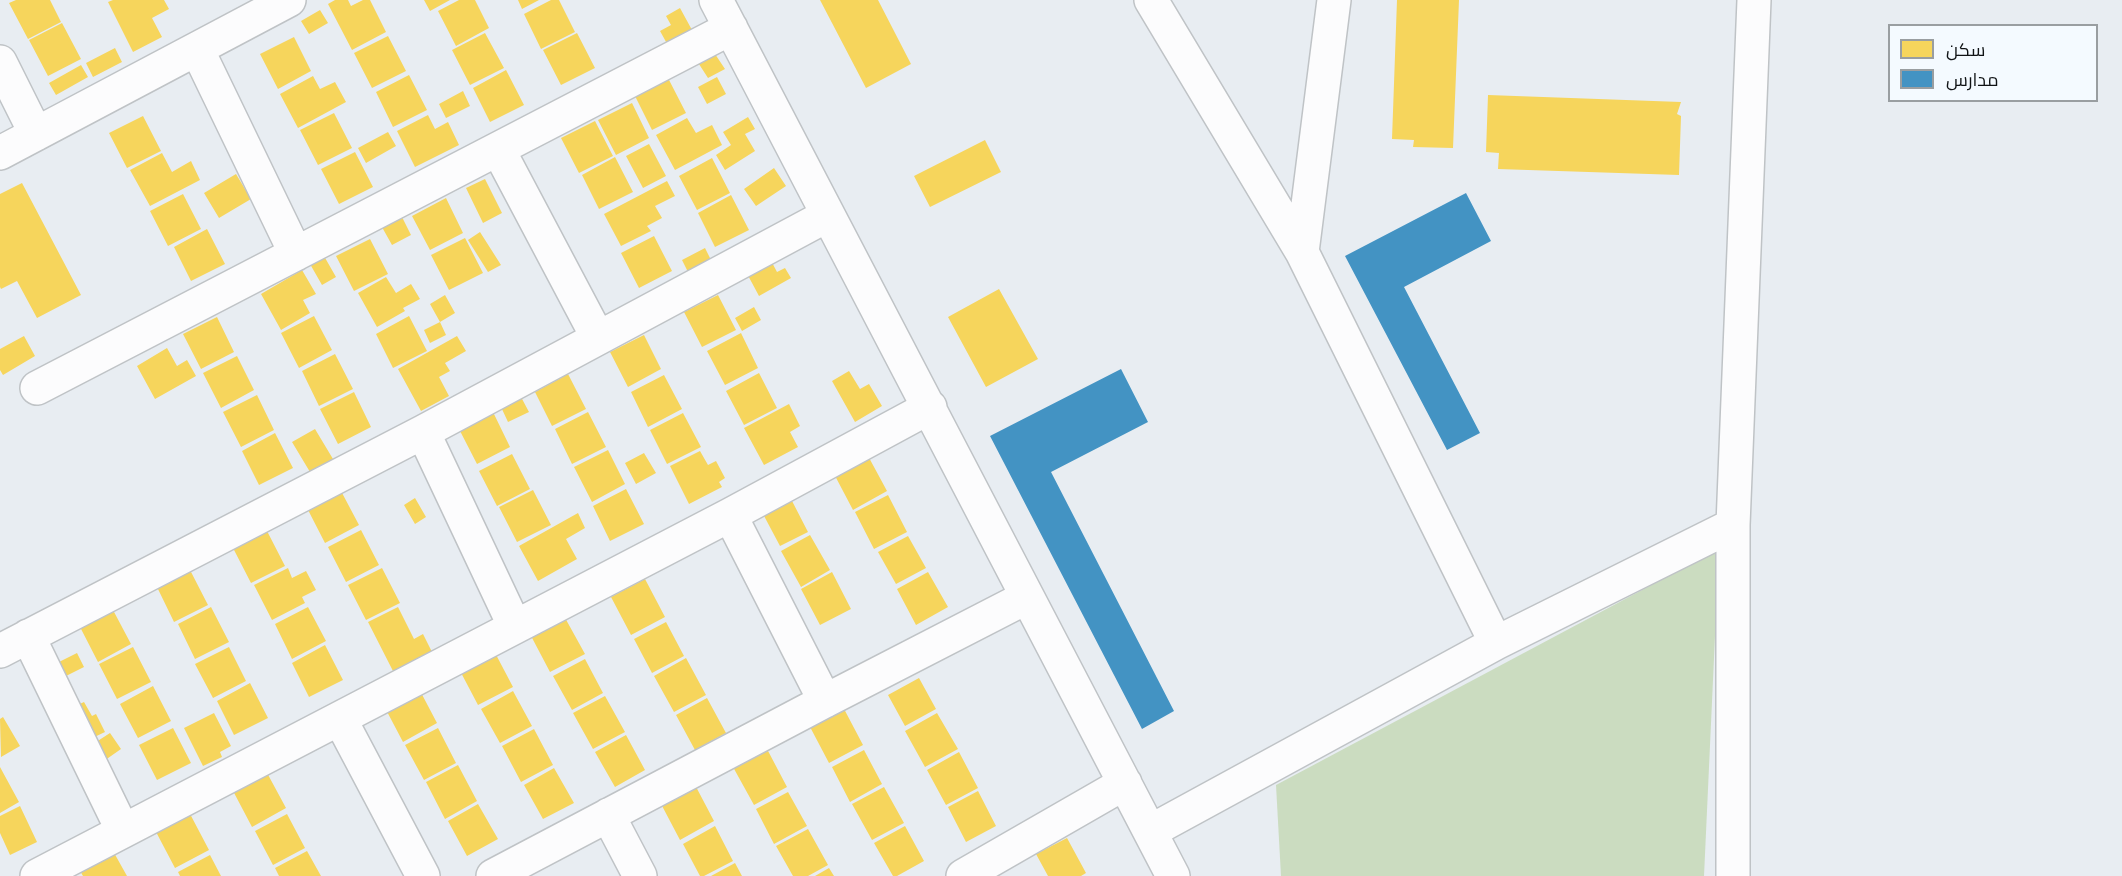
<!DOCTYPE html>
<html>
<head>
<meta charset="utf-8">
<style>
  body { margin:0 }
  #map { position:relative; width:2122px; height:876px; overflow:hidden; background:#e8edf2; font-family:Cabin,Cairo,sans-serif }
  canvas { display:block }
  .legend { position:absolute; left:1888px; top:24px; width:210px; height:78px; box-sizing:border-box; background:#f4faff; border:2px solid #999ea1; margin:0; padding:8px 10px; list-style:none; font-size:18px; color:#101315 }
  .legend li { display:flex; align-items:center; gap:12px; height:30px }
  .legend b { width:30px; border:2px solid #999ea1 }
</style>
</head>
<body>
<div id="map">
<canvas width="2122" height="876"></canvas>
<ul class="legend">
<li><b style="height:16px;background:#f6d55c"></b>سكن</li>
<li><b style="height:16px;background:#4393c3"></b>مدارس</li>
</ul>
</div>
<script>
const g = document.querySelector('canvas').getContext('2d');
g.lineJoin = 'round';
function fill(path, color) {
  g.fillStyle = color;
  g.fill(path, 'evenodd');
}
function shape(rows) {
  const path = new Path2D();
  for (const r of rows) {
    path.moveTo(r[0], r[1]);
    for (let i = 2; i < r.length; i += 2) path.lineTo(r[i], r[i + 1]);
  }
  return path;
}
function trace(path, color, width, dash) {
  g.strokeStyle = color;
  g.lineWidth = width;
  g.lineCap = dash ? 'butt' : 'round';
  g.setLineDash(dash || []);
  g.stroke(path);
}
const green = shape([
  [1719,549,1704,876,1281,876,1276,785]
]);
const homes = shape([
  [16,0,50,0,61,22,28,39,9,3],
  [113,0,164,0,169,9,152,18,162,37,133,52,108,2],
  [335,0,348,0,351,6,363,0,370,0,386,32,352,50,328,4],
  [424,0,450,0,430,11],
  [459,0,475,0,489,28,456,46,438,11],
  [518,0,539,0,522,9],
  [551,0,559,0,575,32,541,49,524,14],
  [820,0,878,0,911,64,866,88],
  [1397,0,1459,0,1453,148,1413,147,1414,140,1392,139],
  [680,8,692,30,670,49,660,31,671,25,666,16],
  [320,10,328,23,309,34,301,21],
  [62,23,81,59,48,76,29,40],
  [485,33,504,68,470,85,452,50],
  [577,33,595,68,561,85,543,50],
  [388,36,406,71,372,88,354,53],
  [294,37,311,71,278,89,260,54],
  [115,48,122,62,93,77,86,63],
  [713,51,725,69,708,78,697,61],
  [81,65,88,77,56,95,49,83],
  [506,70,524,105,490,122,473,88],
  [409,75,427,110,393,127,376,92],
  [313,76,320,89,335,82,346,102,298,128,280,94],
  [717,77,726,94,707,104,698,87],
  [668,78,686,113,652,130,635,96],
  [463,91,470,106,446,118,439,104],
  [1488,95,1681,102,1677,114,1681,116,1679,175,1498,169,1499,153,1486,152],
  [632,103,649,138,616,155,598,120],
  [334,113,352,148,318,165,300,130],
  [428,115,435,129,448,122,459,145,415,167,397,131],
  [143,116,161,151,127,168,109,133],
  [748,117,755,129,745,134,755,151,725,170,716,155,731,145,723,132],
  [687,118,696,133,712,125,722,145,675,170,656,135],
  [595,121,613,156,579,173,561,138],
  [388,132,396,146,366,163,358,148],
  [985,140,1001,172,930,207,914,176],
  [649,144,666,176,643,188,626,156],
  [355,152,373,187,339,204,321,169],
  [162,153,172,172,191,161,200,180,150,206,130,170],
  [615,157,633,192,599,209,582,175],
  [712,158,730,193,697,210,679,176],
  [774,168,786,186,756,206,744,189],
  [236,174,251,199,219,218,204,193],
  [485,179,502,213,483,223,466,188],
  [667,181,675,196,655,206,662,218,647,226,651,231,621,246,604,214],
  [22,183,81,295,37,318,17,281,1,289,0,287,0,194],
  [183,194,201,229,168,246,150,211],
  [731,195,749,230,715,247,698,213],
  [446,198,463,233,430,250,412,216],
  [398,209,411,235,392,245,378,220],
  [207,229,225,264,191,281,174,247],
  [480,232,501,265,488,272,468,240],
  [654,236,672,271,639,288,621,253],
  [465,238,483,273,449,290,431,255],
  [370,239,388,274,354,291,336,256],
  [705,248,713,264,690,276,682,260],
  [320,249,336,277,322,285,306,257],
  [768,255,777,272,785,268,791,278,759,296,744,268],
  [302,270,316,294,303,300,310,313,281,330,261,294],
  [386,277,396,293,411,284,420,299,403,308,405,311,377,327,358,293],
  [999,289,1038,359,986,387,948,317],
  [445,295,455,313,440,322,430,304],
  [718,295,736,330,702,347,684,312],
  [754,307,761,320,742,331,735,318],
  [314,316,332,350,299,368,281,333],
  [409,316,427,351,393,368,376,334],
  [217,317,234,352,201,369,183,334],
  [440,322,446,335,430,343,424,330],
  [741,333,758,368,725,385,707,351],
  [644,335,661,369,628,387,610,352],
  [24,336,35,356,3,375,0,370,0,349],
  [457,336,466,351,445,363,450,371,439,377,449,396,421,411,398,369],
  [167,348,177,366,187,360,196,376,155,399,137,366],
  [335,354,353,389,319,406,302,371],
  [237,356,254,390,221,408,203,373],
  [849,371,860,389,869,384,882,406,855,422,832,381],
  [759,373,777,408,744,425,726,391],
  [568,374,586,409,552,426,535,392],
  [664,375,682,409,648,427,631,392],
  [354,392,371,427,338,444,320,409],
  [257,395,274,430,241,447,223,412],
  [521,397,529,412,508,422,501,407],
  [789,404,800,426,790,432,798,447,764,465,744,428],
  [493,412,510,447,477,464,459,429],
  [588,412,606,447,572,464,555,429],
  [683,413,701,447,667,464,650,430],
  [315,429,333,459,310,472,292,442],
  [275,433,293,468,259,485,242,451],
  [608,450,625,484,592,502,574,467],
  [700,451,708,465,716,461,725,478,719,482,722,487,689,504,670,466],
  [644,453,656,473,636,484,625,463],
  [512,454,530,489,497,506,479,471],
  [867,454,887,491,853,510,833,472],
  [626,489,644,524,610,541,593,506],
  [533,490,551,525,517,542,499,507],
  [341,491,359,525,325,543,307,508],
  [888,495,907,532,874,549,855,512],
  [415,498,426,517,415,524,404,505],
  [791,499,808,532,780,546,763,514],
  [578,513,585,528,566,539,577,559,538,581,519,546],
  [361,530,379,565,346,582,328,547],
  [267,531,285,566,251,583,233,548],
  [810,535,830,570,801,587,781,551],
  [908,536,926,568,896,584,878,552],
  [288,568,292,578,306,571,316,590,302,597,305,603,272,620,254,585],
  [382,568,400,603,366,620,348,585],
  [190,570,208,605,174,622,157,587],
  [832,572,851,609,820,625,801,589],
  [928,572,948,607,916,625,897,589],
  [645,579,665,617,631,635,611,597],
  [211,607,229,642,195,659,178,624],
  [308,607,326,641,292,659,275,624],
  [398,607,414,639,423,634,432,652,393,671,368,622],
  [113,610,131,644,98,662,80,627],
  [564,616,585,654,550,672,530,634],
  [666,622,684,656,652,673,634,639],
  [325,645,343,680,309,697,292,663],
  [133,647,151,682,117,699,99,664],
  [229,647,246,681,213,698,195,664],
  [493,649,513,687,478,705,458,667],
  [77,653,84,667,56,681,49,667],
  [686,658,706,695,674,712,654,676],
  [585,659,603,693,572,710,553,676],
  [919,678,936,709,905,726,888,695],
  [250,683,268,718,234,735,217,701],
  [417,685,437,723,403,742,383,704],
  [153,686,171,721,138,738,120,704],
  [513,691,532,726,500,743,481,709],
  [605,696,625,732,593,749,573,713],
  [707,698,726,733,695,750,676,715],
  [84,702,92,716,96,714,105,732,86,741,69,709],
  [843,707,863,745,829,763,809,725],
  [214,713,231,746,220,752,222,757,203,766,184,728],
  [937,713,958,749,925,767,905,731],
  [3,717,20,746,1,757,0,719],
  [173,728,191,763,157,780,139,745],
  [438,728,456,763,424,780,405,745],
  [534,729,553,765,521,782,502,746],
  [110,733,121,749,101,763,90,746],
  [626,735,645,770,615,787,595,752],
  [767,749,787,787,754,805,733,767],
  [864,750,882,784,850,802,832,767],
  [959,752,978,788,946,805,927,770],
  [458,765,477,801,445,819,426,782],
  [0,767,19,802,0,813],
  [554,768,574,803,543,819,524,785],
  [266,771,286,808,252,827,232,789],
  [694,783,714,821,680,840,660,802],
  [884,787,904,823,872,840,852,804],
  [978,791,996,826,966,842,948,807],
  [788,792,807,826,774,844,756,809],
  [478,804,498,839,467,856,448,821],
  [20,806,37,842,10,855,0,833,0,816],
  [189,812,209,850,175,868,155,830],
  [287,814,305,848,273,865,255,831],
  [715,826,733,861,704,876,700,876,683,844],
  [905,826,924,861,897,876,893,876,874,843],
  [808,829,828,865,808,876,793,876,776,846],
  [1067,838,1086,873,1081,876,1048,876,1036,854],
  [113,851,127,876,83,876,79,869],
  [307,851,321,876,279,876,275,868],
  [210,855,221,876,180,876,178,872],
  [735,863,742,876,711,876],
  [829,868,834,876,815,876]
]);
const schools = shape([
  [1466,193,1491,241,1404,287,1480,433,1447,450,1345,256],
  [1121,369,1148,422,1051,472,1174,711,1142,729,990,436]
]);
const minor = shape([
  [716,0,1173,876],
  [1151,0,1302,252,1496,643],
  [197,49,296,254],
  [0,62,36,134],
  [498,149,598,338],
  [0,153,289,0],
  [1302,252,1334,0],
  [37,388,731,28],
  [423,432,515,627],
  [730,515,825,701],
  [28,636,123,831],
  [0,651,423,432,828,215],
  [340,719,423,876],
  [608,815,640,876],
  [1151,831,1496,643,1733,525],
  [37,876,730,515,930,407],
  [493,876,825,701,1027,597],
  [963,876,1125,783],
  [1733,876,1733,525,1754,0]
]);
fill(green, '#cbdcc0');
fill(homes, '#f6d55c');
fill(schools, '#4393c3');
trace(minor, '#bfc3c6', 36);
trace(minor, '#fcfcfd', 33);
</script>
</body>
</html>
